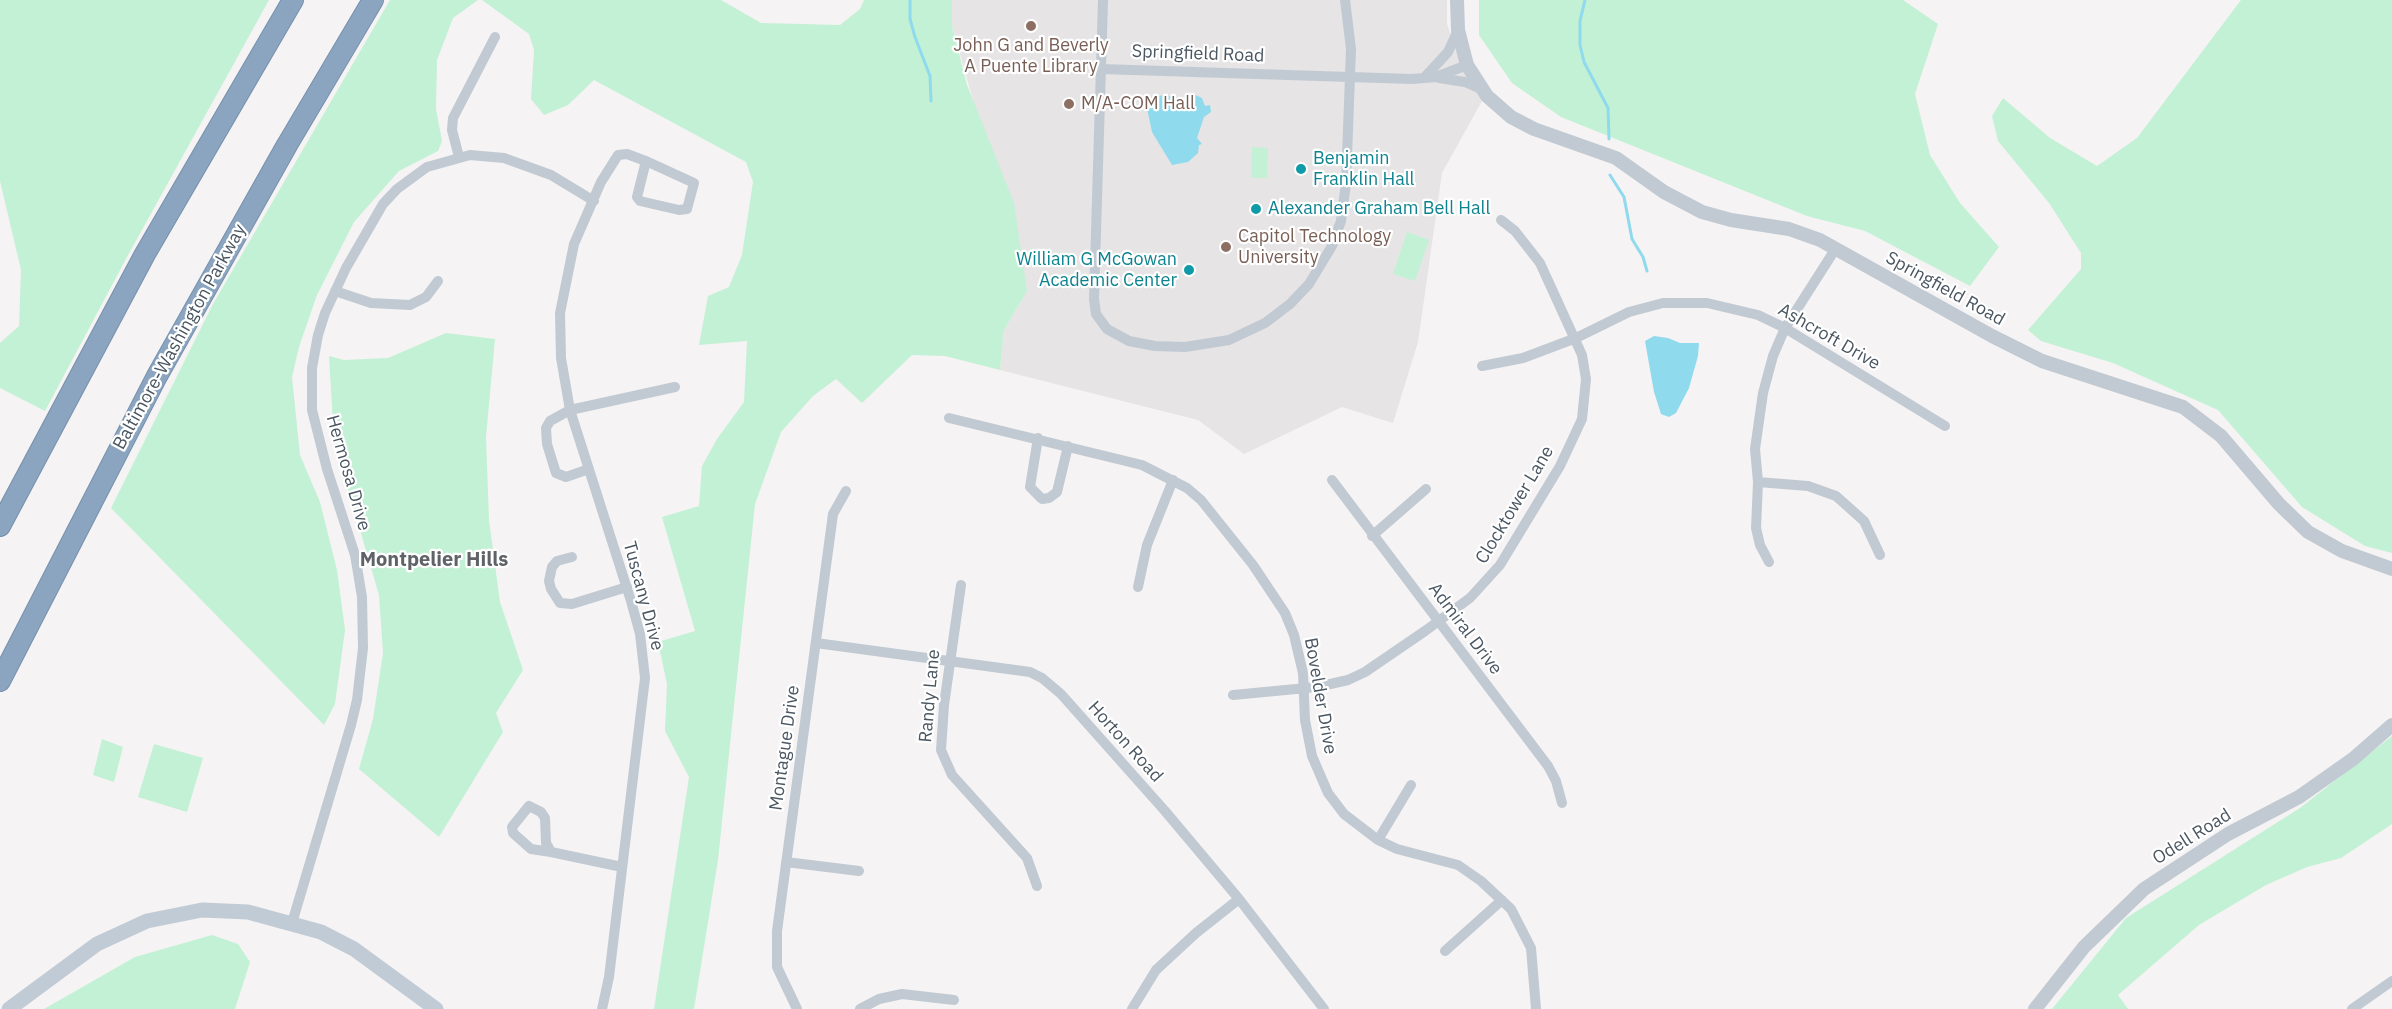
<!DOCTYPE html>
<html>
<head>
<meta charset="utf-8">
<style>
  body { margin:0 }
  canvas { display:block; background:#f5f3f3 }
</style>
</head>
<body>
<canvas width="2392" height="1009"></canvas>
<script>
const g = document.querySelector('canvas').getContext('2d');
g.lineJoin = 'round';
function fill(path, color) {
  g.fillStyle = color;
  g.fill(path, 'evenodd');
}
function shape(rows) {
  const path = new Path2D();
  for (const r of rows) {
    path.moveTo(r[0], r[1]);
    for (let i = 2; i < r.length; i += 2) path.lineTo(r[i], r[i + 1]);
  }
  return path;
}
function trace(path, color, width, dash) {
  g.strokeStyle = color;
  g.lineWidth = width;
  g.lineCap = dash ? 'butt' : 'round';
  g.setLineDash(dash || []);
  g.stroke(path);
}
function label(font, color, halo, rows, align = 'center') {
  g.font = font + ' "IBM Plex Sans",sans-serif';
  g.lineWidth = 4.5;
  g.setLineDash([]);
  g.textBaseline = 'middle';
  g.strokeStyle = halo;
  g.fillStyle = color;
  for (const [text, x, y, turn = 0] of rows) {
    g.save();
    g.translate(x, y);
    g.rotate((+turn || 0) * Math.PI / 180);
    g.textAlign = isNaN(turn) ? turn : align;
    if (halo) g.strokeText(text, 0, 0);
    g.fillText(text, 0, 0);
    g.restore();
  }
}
const education = shape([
  [952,0,1447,0,1447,24,1464,71,1482,101,1442,173,1418,342,1393,423,1342,407,1244,454,1198,420,1000,370,1004,330,1027,291,952,26]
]);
const green = shape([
  [0,0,269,0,127,257,45,411,0,388,0,343,19,326,21,270,0,181],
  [390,0,478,0,453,18,437,60,436,109,442,141,438,151,399,171,354,222,317,295,299,347,292,377,300,455,320,502,337,570,345,630,335,704,324,725,111,508,213,304],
  [482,0,721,0,761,23,840,25,860,9,864,0,952,0,952,26,967,85,1014,203,1027,291,1004,330,1000,370,945,356,912,355,862,403,836,379,813,396,781,432,755,504,718,860,694,1009,654,1009,689,777,665,731,667,684,658,642,695,631,662,517,699,506,702,466,717,439,744,402,747,341,699,345,708,296,729,287,742,255,753,182,746,162,594,80,568,105,544,115,531,99,534,50,529,34],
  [1479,0,1903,0,1938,24,1915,94,1930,155,1960,203,1999,247,1970,286,1865,231,1807,216,1561,117,1512,83,1479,35],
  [2241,0,2392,0,2392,553,2365,546,2302,507,2218,410,2113,363,2041,341,2028,330,2081,269,2081,253,2049,203,1998,141,1992,116,2003,98,2050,138,2097,166,2137,138],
  [1252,147,1268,148,1267,178,1251,178],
  [1407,232,1429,240,1415,281,1393,274],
  [446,333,495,339,486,437,489,520,500,602,523,670,496,713,503,732,439,837,359,769,373,719,383,653,379,595,334,441,329,356,344,360,388,358],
  [2392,736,2392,824,2341,858,2307,867,2266,885,2199,925,2118,995,2128,1009,2052,1009,2126,918,2300,808],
  [102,739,123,747,114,782,93,775],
  [154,744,203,758,187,812,138,797],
  [212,935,238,944,250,962,235,1009,44,1009,135,957]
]);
const water = shape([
  [1193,94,1202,98,1205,106,1210,105,1211,112,1204,117,1197,138,1202,144,1199,145,1198,153,1188,162,1172,165,1152,132,1148,113,1141,101,1150,97,1165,95,1188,99],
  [1654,336,1668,338,1680,343,1699,343,1698,356,1689,388,1676,413,1669,417,1661,414,1654,392,1645,341]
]);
const stream = shape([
  [910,0,910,19,915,37,930,76,931,101],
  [1585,0,1580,21,1580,45,1584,62,1608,108,1609,139],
  [1610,175,1624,197,1632,239,1643,257,1647,271]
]);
const minor = shape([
  [1103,0,1094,299,1096,314,1107,329,1129,341,1155,346,1185,347,1229,340,1265,323,1290,304,1309,284,1332,246,1341,221,1346,183,1351,49,1345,0],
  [1101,69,1412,79,1436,77,1467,65],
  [1424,78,1448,52,1458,30],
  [1439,78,1465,82,1481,89],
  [459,157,452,130,453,118,495,37],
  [335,291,371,303,410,305,426,297,438,281],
  [1482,366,1523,358,1576,338,1629,312,1663,303,1707,303,1758,315,1785,328,1945,426],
  [949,418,1142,465,1187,488,1201,500,1253,565,1285,613,1294,635,1303,673,1305,720,1312,756,1328,793,1344,814,1378,840,1397,849,1458,865,1481,881,1511,909,1531,948,1536,1009],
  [1038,438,1030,487,1042,499,1049,498,1057,492,1068,446],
  [589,469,566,477,556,473,547,444,546,428,550,421,570,410,675,387],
  [1332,480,1548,766,1556,781,1562,803],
  [1758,482,1808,486,1836,496,1864,521,1880,555],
  [1372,536,1426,489],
  [572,557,557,561,552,567,549,581,551,589,560,603,572,604,627,587],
  [1769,562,1760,545,1756,528,1758,482,1755,449,1763,393,1773,356,1785,328,1836,248],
  [961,585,944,705,941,750,952,775,1027,858,1037,886],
  [1138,587,1147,545,1173,480],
  [816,643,1030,672,1042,678,1061,694,1165,811,1239,899,1324,1009],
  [1233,695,1317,687,1348,680,1365,672,1425,631,1470,598,1500,565,1560,466,1582,419,1586,379,1582,355,1540,263,1515,231,1501,220],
  [1378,840,1411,785],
  [551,852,531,849,513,833,512,827,529,806,541,812,545,818,546,843,551,852,622,867],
  [786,862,859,871],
  [292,923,351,725,357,700,363,648,362,597,355,555,327,469,312,410,312,368,318,335,325,313,346,268,383,204,397,189,427,167,470,155,504,158,551,175,594,201],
  [1445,951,1502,900],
  [602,1009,609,977,645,678,640,634,631,601,570,410,561,358,560,313,574,244,601,182,618,155,627,154,643,160,646,161,694,183,687,209,679,210,640,201,637,197,646,161],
  [797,1009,777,967,777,931,833,514,846,491],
  [860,1009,879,999,902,994,954,1000],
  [1132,1009,1156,970,1196,933,1239,899],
  [2352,1009,2392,981]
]);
const tertiary = shape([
  [1457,0,1458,30,1467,65,1487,96,1511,117,1534,129,1616,158,1664,192,1702,212,1731,220,1789,229,1820,240,1992,336,2042,361,2183,407,2221,436,2279,504,2308,532,2342,551,2392,569],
  [2035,1009,2084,947,2144,889,2228,834,2299,797,2353,759,2392,725]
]);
const secondary = shape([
  [9,1009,97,944,147,921,202,910,248,912,321,932,354,949,436,1009]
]);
const motorway = shape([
  [0,526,145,254,293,0],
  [0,681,157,376,287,145,373,0]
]);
const markers = [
  [1031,26,6,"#8d6e63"],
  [1069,104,6,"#8d6e63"],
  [1301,169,6,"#0f9aa8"],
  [1256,209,6,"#0f9aa8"],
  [1226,247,6,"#8d6e63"],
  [1189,270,6,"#0f9aa8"]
];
const educationNames = [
  ["John G and Beverly",1031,46,"center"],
  ["A Puente Library",1031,67,"center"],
  ["M/A-COM Hall",1081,104],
  ["Capitol Technology",1238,237],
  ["University",1238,258]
];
const streetNames = [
  ["Springfield Road",1198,54,2],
  ["Springfield Road",1945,289,29],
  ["Baltimore-Washington Parkway",180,337,-61],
  ["Ashcroft Drive",1829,337,30],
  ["Hermosa Drive",348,473,74],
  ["Clocktower Lane",1515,505,-59],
  ["Tuscany Drive",643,596,75],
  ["Admiral Drive",1465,629,53],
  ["Randy Lane",930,696,-85],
  ["Bovelder Drive",1320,696,80],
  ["Horton Road",1125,742,48],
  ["Montague Drive",785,748,-82],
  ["Odell Road",2192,837,-32]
];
const cultureNames = [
  ["Benjamin",1313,159],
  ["Franklin Hall",1313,180],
  ["Alexander Graham Bell Hall",1268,209],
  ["William G McGowan",1177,260,"right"],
  ["Academic Center",1177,281,"right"]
];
const neighbourhoodNames = [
  ["Montpelier Hills",434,560]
];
fill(education, '#e6e4e5');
fill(green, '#c3f1d5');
fill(water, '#90daee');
trace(stream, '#90daee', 3);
trace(motorway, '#7690ad', 22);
trace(minor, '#c1cad2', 10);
trace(tertiary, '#c1cad2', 14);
trace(secondary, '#c1cbd6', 15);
trace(motorway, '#8ba5c1', 20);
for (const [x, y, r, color] of markers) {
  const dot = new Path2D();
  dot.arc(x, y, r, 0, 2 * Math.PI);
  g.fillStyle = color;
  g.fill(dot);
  trace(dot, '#fff', 2);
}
label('18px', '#785e54', '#fff', educationNames, 'left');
label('18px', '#4a5661', '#fff', streetNames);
label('18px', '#0d838f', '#fff', cultureNames, 'left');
label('bold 20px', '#5f6368', '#fff', neighbourhoodNames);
</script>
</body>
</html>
